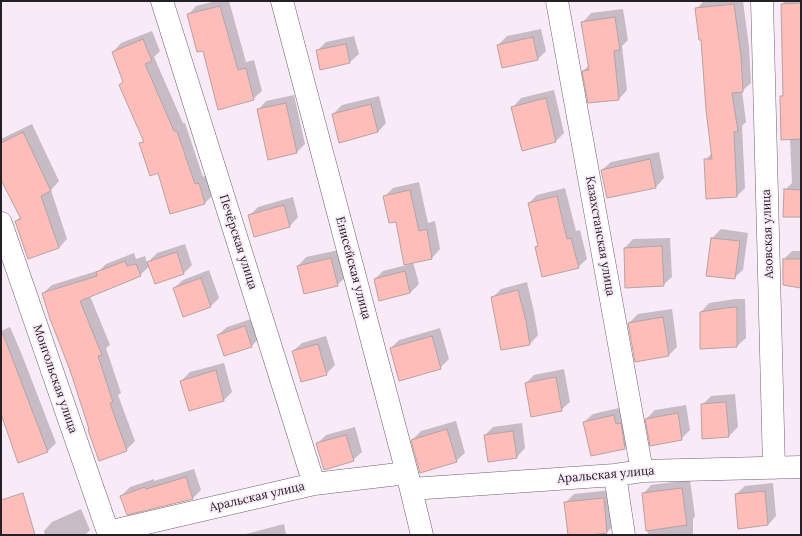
<!DOCTYPE html>
<html>
<head>
<meta charset="utf-8">
<style>
  body { margin:0 }
  #map { position:relative; width:802px; height:536px; overflow:hidden; background:#f9eaf8; font-family:Lora,serif }
  canvas { display:block }
  .frame { position:absolute; inset:0; border:2px solid #252025; pointer-events:none }
</style>
</head>
<body>
<div id="map">
<canvas width="802" height="536"></canvas>
<div class="frame"></div>
</div>
<script>
const g = document.querySelector('canvas').getContext('2d');
g.lineJoin = 'round';
function fill(path, color) {
  g.fillStyle = color;
  g.fill(path, 'evenodd');
}
function shape(rows) {
  const path = new Path2D();
  for (const r of rows) {
    path.moveTo(r[0], r[1]);
    for (let i = 2; i < r.length; i += 2) path.lineTo(r[i], r[i + 1]);
  }
  return path;
}
function trace(path, color, width, dash) {
  g.strokeStyle = color;
  g.lineWidth = width;
  g.lineCap = dash ? 'butt' : 'round';
  g.setLineDash(dash || []);
  g.stroke(path);
}
function label(font, color, halo, rows, align = 'center') {
  g.font = font + ' Lora,serif';
  g.lineWidth = 3.5;
  g.setLineDash([]);
  g.textBaseline = 'middle';
  g.strokeStyle = halo;
  g.fillStyle = color;
  for (const [text, x, y, turn = 0] of rows) {
    g.save();
    g.translate(x, y);
    g.rotate((+turn || 0) * Math.PI / 180);
    g.textAlign = isNaN(turn) ? turn : align;
    if (halo) g.strokeText(text, 0, 0);
    g.fillText(text, 0, 0);
    g.restore();
  }
}
const shadow = shape([
  [216,1,229,1,246,62,254,60,262,91,253,99,204,49,188,15,196,6],
  [704,1,743,1,749,47,751,83,742,91,746,122,742,126,745,188,737,196,705,160,712,153,702,39,696,9],
  [785,1,801,1,801,216,785,190,792,183,790,138,781,97,784,94,782,4],
  [623,9,628,40,622,46,627,90,619,99,583,71,589,65,583,22,591,13],
  [541,29,546,51,538,59,498,45,507,36],
  [152,31,160,51,154,57,183,123,185,123,203,177,207,175,213,195,204,204,159,172,140,144,144,140,120,85,124,81,113,52,121,43],
  [354,36,359,54,350,62,321,68,318,50,326,42],
  [554,90,564,133,556,141,513,107,521,98],
  [294,95,305,144,297,152,258,110,266,101],
  [379,96,386,123,378,132,333,114,342,105],
  [32,124,59,181,51,190,67,239,59,248,16,221,21,216,1,172,1,139],
  [659,152,664,178,656,187,602,170,611,162],
  [419,182,428,223,435,221,440,249,432,258,413,262,419,284,410,293,380,300,375,279,383,271,410,264,397,221,385,196,393,188],
  [565,188,576,231,580,230,587,259,578,267,536,247,539,245,529,203,537,195],
  [293,197,298,217,290,226,249,216,258,207],
  [721,229,748,233,743,270,734,278,708,275,712,238],
  [670,238,672,277,663,285,625,248,633,239],
  [185,244,192,265,184,273,150,266,140,275,90,296,110,345,106,348,121,393,118,395,135,441,126,450,90,429,43,293,52,285,100,270,106,264,134,253,136,259,145,256,147,263,157,253],
  [339,250,346,277,337,285,298,266,306,257],
  [792,251,801,251,801,287,784,259],
  [209,270,219,298,211,306,184,316,174,288,183,280],
  [527,282,534,312,538,335,530,344,502,349,492,298,501,289],
  [735,299,745,299,746,338,737,346,701,348,701,312,709,303],
  [672,309,677,347,669,355,629,323,638,314],
  [254,318,260,337,252,346,218,335,227,327],
  [10,327,22,355,56,443,47,452,1,411,1,331],
  [440,328,449,359,440,368,391,348,399,340],
  [326,336,335,365,326,374,293,351,302,343],
  [224,363,232,392,224,400,181,381,190,372],
  [564,369,570,402,561,410,526,383,534,375],
  [735,394,738,427,729,436,703,438,702,405,711,396],
  [686,405,690,430,681,439,646,419,655,410],
  [623,407,633,439,625,448,584,422,593,414],
  [456,421,465,453,456,461,412,440,421,431],
  [522,423,525,448,517,457,485,435,493,427],
  [355,427,362,452,353,460,317,444,326,435],
  [194,469,201,490,192,499,121,496,130,487,154,479,154,481],
  [690,480,695,516,693,519,693,535,648,535,643,494,651,485],
  [773,483,776,516,768,525,736,494,745,486],
  [612,490,615,524,607,532,569,535,565,503,574,494],
  [81,509,90,530,85,535,45,535,44,531,52,522],
  [284,524,286,535,242,535]
]);
const building = shape([
  [801,3,801,139,781,140,780,96,783,96,781,4,801,3],
  [734,4,741,56,743,92,732,93,738,131,734,132,737,197,706,199,704,159,712,159,706,110,701,40,699,40,695,8,734,4],
  [220,6,238,70,246,68,254,100,218,110,203,51,197,52,187,14,220,6],
  [615,17,620,50,614,51,619,100,588,103,582,71,589,70,581,22,615,17],
  [533,37,538,60,502,68,497,45,533,37],
  [143,39,152,61,145,64,174,131,177,131,195,184,199,183,205,204,170,214,158,173,150,176,139,143,144,142,119,85,123,82,112,52,143,39],
  [346,44,350,63,320,70,316,50,346,44],
  [546,98,556,142,522,151,511,107,546,98],
  [286,103,297,153,268,160,257,109,286,103],
  [371,104,378,132,339,143,332,114,371,104],
  [23,132,51,191,41,196,59,248,28,259,15,221,21,219,1,180,1,143,23,132],
  [650,159,656,188,607,198,601,170,650,159],
  [784,189,801,190,801,217,783,217,784,189],
  [410,190,419,231,427,229,432,259,404,265,396,222,389,223,383,196,410,190],
  [557,196,567,239,571,238,579,268,542,277,535,247,538,246,528,203,557,196],
  [284,205,290,227,254,237,248,215,284,205],
  [711,238,740,241,735,279,706,276,711,238],
  [662,246,664,286,625,288,624,248,662,246],
  [177,252,184,274,155,284,147,262,177,252],
  [331,258,338,286,304,294,297,266,331,258],
  [783,259,801,259,801,288,783,285,783,259],
  [125,261,127,266,136,264,141,276,80,301,102,355,98,356,113,402,110,403,127,451,99,461,88,430,89,429,70,370,50,319,42,293,97,276,96,272,125,261],
  [405,271,410,293,379,301,374,279,405,271],
  [201,278,211,307,183,317,173,288,201,278],
  [518,290,526,321,530,345,501,350,491,297,518,290],
  [737,307,737,347,700,349,700,312,725,308,737,307],
  [663,317,669,356,635,362,628,323,663,317],
  [245,326,252,347,224,356,217,335,245,326],
  [1,334,3,334,48,452,18,463,1,414,1,334],
  [432,336,441,369,399,381,390,348,432,336],
  [318,344,327,375,301,382,292,351,318,344],
  [216,370,224,401,189,411,180,381,216,370],
  [556,377,562,411,531,417,525,383,556,377],
  [726,402,729,437,702,439,701,404,726,402],
  [678,413,682,440,650,446,645,419,678,413],
  [614,415,616,424,621,423,625,449,591,456,583,422,614,415],
  [447,429,457,462,420,473,411,440,447,429],
  [513,431,517,458,488,462,484,435,513,431],
  [346,435,354,461,324,470,316,443,346,435],
  [186,477,193,499,127,515,120,496,145,487,146,489,186,477],
  [682,488,687,525,646,531,642,493,682,488],
  [765,491,768,525,738,529,735,494,765,491],
  [23,493,35,535,1,535,1,500,23,493],
  [604,498,607,533,590,535,568,535,564,502,604,498]
]);
const minor = shape([
  [162,1,314,484],
  [282,1,407,473,422,535],
  [557,1,642,471],
  [762,1,774,468],
  [1,223,109,535],
  [615,475,624,535],
  [411,489,615,475,642,471,801,467],
  [108,532,314,484,407,473]
]);
const streetNames = [
  ["Азовская улица",768,234,-92],
  ["Казахстанская улица",600,236,80],
  ["Печёрская улица",238,242,72],
  ["Енисейская улица",353,268,75],
  ["Монгольская улица",55,379,71],
  ["Аральская улица",606,475,-5],
  ["Аральская улица",257,497,-13]
];
fill(shadow, '#0003');
fill(building, '#febdb9');
trace(building, '#b6a2a1', 1);
trace(minor, '#6d616d', 23);
trace(minor, '#fff', 22);
label('12px', '#252025', '#f9eaf8', streetNames);
</script>
</body>
</html>
